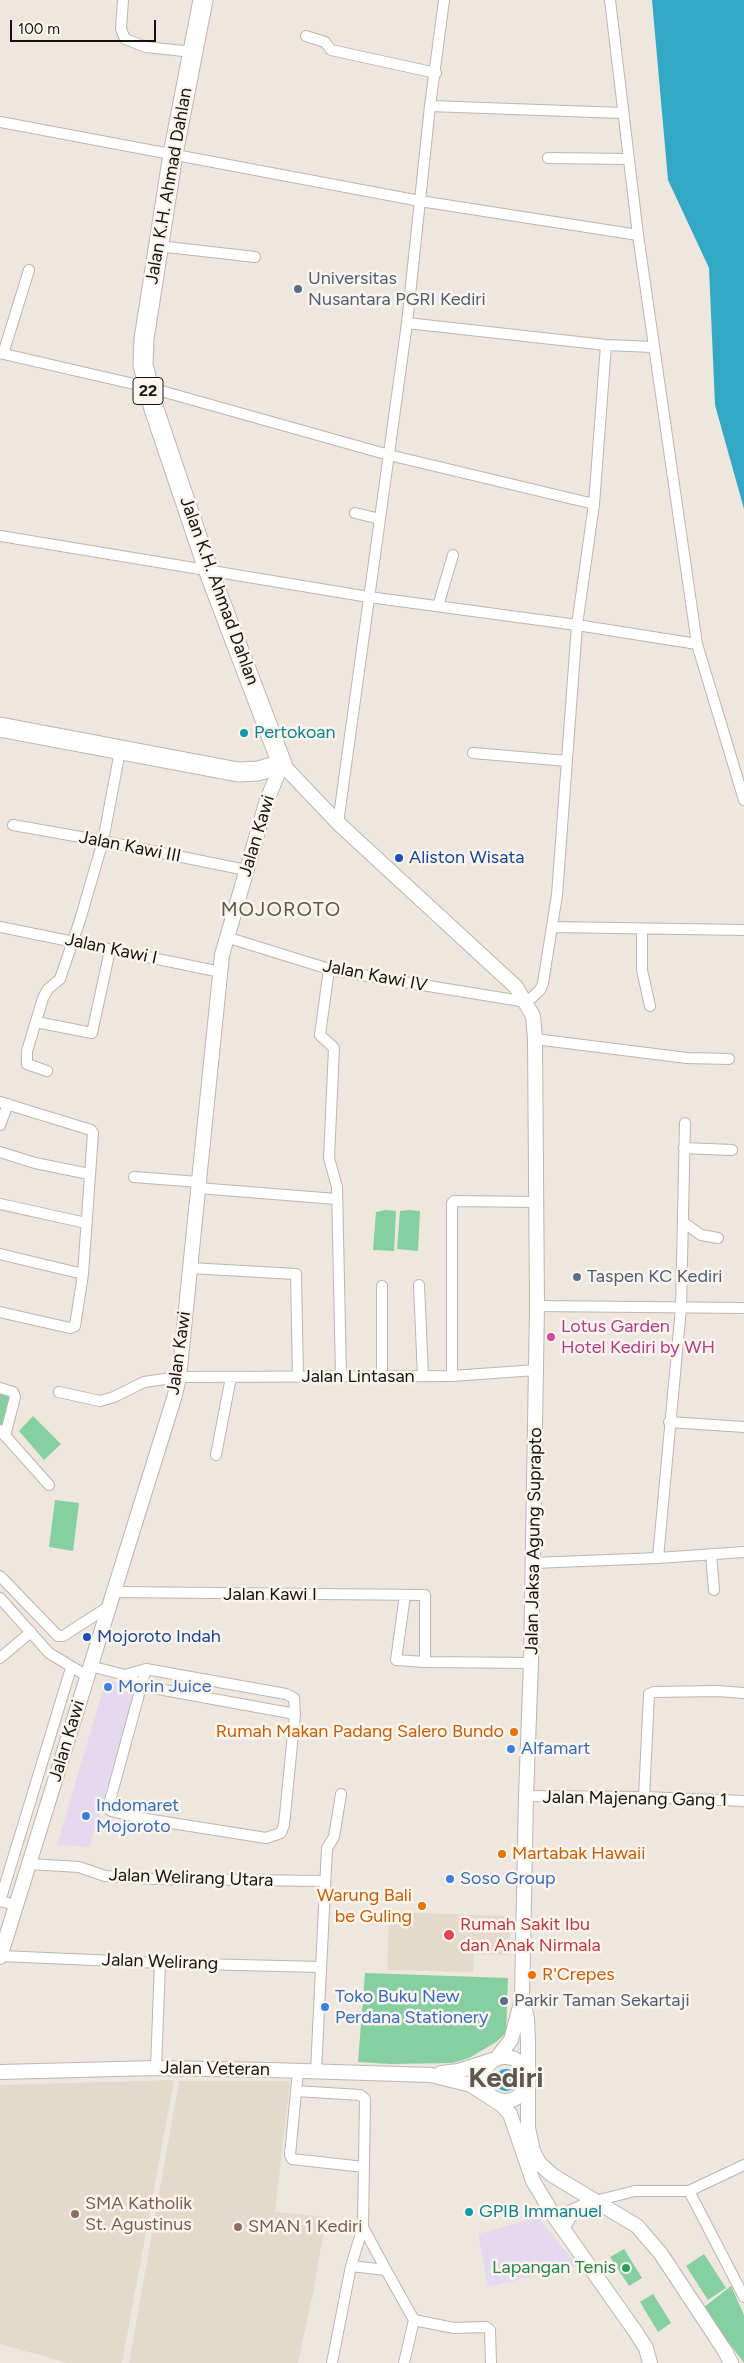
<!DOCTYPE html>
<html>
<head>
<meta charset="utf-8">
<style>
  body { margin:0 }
  #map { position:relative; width:744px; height:2363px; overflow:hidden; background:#ede7e0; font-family:Figtree,sans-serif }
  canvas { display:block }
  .scale { position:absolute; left:10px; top:20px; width:146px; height:22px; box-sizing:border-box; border:2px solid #161411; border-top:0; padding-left:6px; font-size:15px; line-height:18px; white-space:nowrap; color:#161411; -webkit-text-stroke:4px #fbf5ed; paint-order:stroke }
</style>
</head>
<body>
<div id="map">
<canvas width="744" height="2363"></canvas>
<div class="scale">100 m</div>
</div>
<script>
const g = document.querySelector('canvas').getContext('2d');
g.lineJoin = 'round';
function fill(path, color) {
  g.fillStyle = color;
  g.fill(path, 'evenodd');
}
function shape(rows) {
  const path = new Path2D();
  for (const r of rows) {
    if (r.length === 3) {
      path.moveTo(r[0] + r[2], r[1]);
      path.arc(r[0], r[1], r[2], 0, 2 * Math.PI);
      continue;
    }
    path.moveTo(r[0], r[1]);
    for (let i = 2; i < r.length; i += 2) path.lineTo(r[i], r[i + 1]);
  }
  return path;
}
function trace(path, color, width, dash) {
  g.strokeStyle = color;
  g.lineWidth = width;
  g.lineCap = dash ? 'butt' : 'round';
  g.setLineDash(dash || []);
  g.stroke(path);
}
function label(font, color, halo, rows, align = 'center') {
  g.font = font + ' Figtree,sans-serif';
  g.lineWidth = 5;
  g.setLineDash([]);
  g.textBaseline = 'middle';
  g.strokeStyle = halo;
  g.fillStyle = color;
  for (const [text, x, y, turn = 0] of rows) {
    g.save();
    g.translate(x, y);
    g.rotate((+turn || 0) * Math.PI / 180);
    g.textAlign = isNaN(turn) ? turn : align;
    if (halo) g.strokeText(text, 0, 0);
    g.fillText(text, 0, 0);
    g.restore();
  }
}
const commercial = shape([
  [106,1679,137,1689,89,1847,57,1845],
  [538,2217,578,2266,488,2287,478,2234]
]);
const built = shape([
  [389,1912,510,1916,509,1955,474,1954,473,1972,387,1970],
  [174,2080,122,2363,68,2363,0,2344,0,2085],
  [179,2081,290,2081,275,2212,326,2217,315,2283,298,2363,129,2363]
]);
const green = shape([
  [385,1210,396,1211,394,1251,373,1250,376,1212],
  [408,1210,420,1211,418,1251,397,1249,400,1211],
  [0,1394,11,1396,4,1428,0,1425],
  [33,1416,61,1444,44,1460,19,1431],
  [55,1500,79,1503,73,1551,49,1547],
  [365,1973,508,1978,506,2033,496,2042,469,2058,452,2063,391,2064,358,2062],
  [624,2249,642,2278,629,2286,610,2257],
  [704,2254,726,2288,708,2300,686,2266],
  [731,2286,744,2315,744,2363,703,2308],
  [653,2294,671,2323,658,2332,640,2302]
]);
const water = shape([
  [652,0,744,0,744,509,715,405,709,268,668,180],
  [506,2080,11]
]);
const street = shape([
  [123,0,121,29,125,39,146,47,193,52],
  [610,0,638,235,697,644,744,800],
  [306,36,325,42,331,50,436,73],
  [430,106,622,113],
  [0,122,420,201,638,235],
  [548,158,628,159],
  [158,246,255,257],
  [407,323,606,345,653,347],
  [0,353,147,387,389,455,594,504],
  [3,354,29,270],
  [355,513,380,519],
  [0,536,369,597,577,625,697,644],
  [438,606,453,555],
  [473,753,567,761],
  [338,823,407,323,430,106,444,0],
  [13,825,103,841,246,870],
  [0,927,221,972],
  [552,927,744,930],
  [642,929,642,970,650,1006],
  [226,937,329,969,379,978,527,1002,540,990,543,983,557,895,577,625,594,504,606,345],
  [329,969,320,1035,334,1048,329,1158,337,1187,341,1377],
  [36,1022,92,1033,110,950],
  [535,1039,687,1058,729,1059],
  [47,1071,27,1064,27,1051,43,998,48,989,60,979,80,920,103,841,120,751],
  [0,1102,91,1130,93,1133,83,1274,75,1326,70,1328,0,1312],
  [0,1125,8,1104],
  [684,1148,732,1150],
  [0,1152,35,1163,89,1174],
  [134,1177,199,1182],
  [198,1188,336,1199],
  [0,1204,86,1223],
  [683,1222,701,1235,718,1238],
  [0,1254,83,1274],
  [190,1268,296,1274,298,1377],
  [419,1285,423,1376],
  [382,1286,382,1376],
  [537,1306,744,1308],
  [452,1376,452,1203,454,1201,537,1202],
  [0,1388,13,1392,15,1397,5,1436],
  [59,1392,100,1401,114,1397,144,1382,179,1377,452,1376,536,1370],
  [669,1422,744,1427],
  [0,1430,49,1485],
  [216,1455,231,1377],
  [711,1554,714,1590],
  [658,1558,681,1308,685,1123],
  [533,1563,658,1558,744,1552],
  [0,1576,58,1636,63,1636,108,1607],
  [113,1592,425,1595,425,1662,531,1663],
  [405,1595,396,1660,425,1662],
  [0,1598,49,1653,87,1676],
  [0,1658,31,1632],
  [90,1666,125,1675,142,1686,295,1714],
  [125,1675,146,1669,286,1694,294,1698,295,1714,284,1825,281,1833,266,1838,140,1818,111,1811,108,1808,146,1669],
  [526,1796,644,1797,744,1801],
  [644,1797,649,1694,654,1692,717,1691,744,1693],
  [30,1864,79,1867,105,1876,156,1879,324,1881],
  [17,1905,0,1901,71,1668],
  [1,1956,160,1963,320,1967],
  [156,2068,160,1963],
  [298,2071,290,2155,292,2159,364,2167],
  [316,2071,327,1848,334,1837,341,1794],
  [296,2091,360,2095,365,2099,363,2227,351,2266,332,2363],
  [689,2191,744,2165],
  [595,2201,635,2191,689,2191,744,2297],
  [351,2266,386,2270,363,2227],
  [386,2270,414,2320,404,2363],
  [414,2320,454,2328,486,2327,490,2330,491,2363]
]);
const secondary = shape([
  [0,1957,175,1395,179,1377,222,955,267,800,282,764,338,823,516,987,533,1016,535,1039,537,1306,531,1663,526,1796,522,1998,527,2018,528,2042,528,2128,533,2151,539,2163,552,2175,637,2226,661,2254,725,2351,731,2363],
  [505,2079,22],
  [0,2072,156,2068,271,2070,431,2075,471,2085,502,2105,510,2114,533,2181,554,2216,635,2331,646,2348,650,2363],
  [441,2073,458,2071,496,2059,511,2040,522,1999],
  [562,2228,572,2212,595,2201]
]);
const highway = shape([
  [0,727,238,772,258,771,282,764,209,572,154,409,143,365,144,339,173,154,203,0]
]);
const markers = [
  [298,289,5,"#5c6f8a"],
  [244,733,5,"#0f9aa8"],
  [399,858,5,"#1a4fb4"],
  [577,1277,5,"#5c6f8a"],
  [551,1337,5,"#d1479c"],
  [87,1637,5,"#1a4fb4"],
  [108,1687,5,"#3f7fe0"],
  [514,1732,5,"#e8710a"],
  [511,1749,5,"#3f7fe0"],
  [86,1816,5,"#3f7fe0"],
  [502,1854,5,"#e8710a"],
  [450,1879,5,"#3f7fe0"],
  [422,1906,5,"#e8710a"],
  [449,1935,6,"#e0444e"],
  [532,1975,5,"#e8710a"],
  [504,2001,5,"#5c6f8a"],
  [325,2007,5,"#3f7fe0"],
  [469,2212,5,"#0f9aa8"],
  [75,2214,5,"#8d6e63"],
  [238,2227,5,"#8d6e63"],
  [626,2268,5,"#2e9e5b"]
];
const shields = [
  [148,391,30]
];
const shieldNames = [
  ["22",148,391]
];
const streetNames = [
  ["Jalan K.H. Ahmad Dahlan",169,186,-80],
  ["Jalan K.H. Ahmad Dahlan",219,591,70],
  ["Jalan Kawi",257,836,-73],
  ["Jalan Kawi III",130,847,11],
  ["Jalan Kawi I",111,949,12],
  ["Jalan Kawi IV",375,976,11],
  ["Jalan Kawi",179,1353,-82],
  ["Jalan Lintasan",358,1377],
  ["Jalan Jaksa Agung Suprapto",534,1541,-89],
  ["Jalan Kawi I",270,1595],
  ["Jalan Kawi",67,1741,-73],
  ["Jalan Majenang Gang 1",635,1799,1],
  ["Jalan Welirang Utara",191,1878,2],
  ["Jalan Welirang",160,1962,2],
  ["Jalan Veteran",215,2069,1]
];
const serviceNames = [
  ["Universitas",308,279],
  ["Nusantara PGRI Kediri",308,300],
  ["Taspen KC Kediri",587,1277],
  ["Parkir Taman Sekartaji",514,2001]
];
const cultureNames = [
  ["Pertokoan",254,733],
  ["GPIB Immanuel",479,2212]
];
const transitNames = [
  ["Aliston Wisata",409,858],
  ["Mojoroto Indah",97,1637]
];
const hotelNames = [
  ["Lotus Garden",561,1327],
  ["Hotel Kediri by WH",561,1348]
];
const shopNames = [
  ["Morin Juice",118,1687],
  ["Alfamart",521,1749],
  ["Indomaret",96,1806],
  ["Mojoroto",96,1827],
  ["Soso Group",460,1879],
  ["Toko Buku New",335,1997],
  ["Perdana Stationery",335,2018]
];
const foodNames = [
  ["Rumah Makan Padang Salero Bundo",504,1732],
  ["Martabak Hawaii",512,1854,"left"],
  ["Warung Bali",412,1896],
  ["be Guling",412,1917],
  ["R'Crepes",542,1975,"left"]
];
const healthNames = [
  ["Rumah Sakit Ibu",460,1925],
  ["dan Anak Nirmala",460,1946]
];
const educationNames = [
  ["SMA Katholik",85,2204],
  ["St. Agustinus",85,2225],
  ["SMAN 1 Kediri",248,2227]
];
const leisureNames = [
  ["Lapangan Tenis",616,2268]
];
const quarterNames = [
  ["MOJOROTO",281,910]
];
const townNames = [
  ["Kediri",506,2079]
];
fill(commercial, '#e4daef');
fill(built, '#e4dacc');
fill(green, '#85cfa1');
fill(water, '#32a8c4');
trace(street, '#bcb6af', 12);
trace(secondary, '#bcb6af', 16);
trace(highway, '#bcb6af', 21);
trace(street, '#fff', 10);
trace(secondary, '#fff', 14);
trace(highway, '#fff', 19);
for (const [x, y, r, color] of markers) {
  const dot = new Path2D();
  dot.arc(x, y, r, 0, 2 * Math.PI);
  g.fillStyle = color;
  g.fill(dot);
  trace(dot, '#fbf5ed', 2);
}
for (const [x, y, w] of shields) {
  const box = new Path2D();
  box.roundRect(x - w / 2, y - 13.5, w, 27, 4);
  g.fillStyle = '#fbf5ed';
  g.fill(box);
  trace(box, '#161411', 1);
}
label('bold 16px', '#161411', null, shieldNames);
label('18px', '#161411', '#fbf5ed', streetNames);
label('18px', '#4e5e75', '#fbf5ed', serviceNames, 'left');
label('18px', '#0d838f', '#fbf5ed', cultureNames, 'left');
label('18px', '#164399', '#fbf5ed', transitNames, 'left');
label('18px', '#b23c85', '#fbf5ed', hotelNames, 'left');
label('18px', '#366cbe', '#fbf5ed', shopNames, 'left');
label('18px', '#c56008', '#fbf5ed', foodNames, 'right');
label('18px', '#be3a42', '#fbf5ed', healthNames, 'left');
label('18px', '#785e54', '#fbf5ed', educationNames, 'left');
label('18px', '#27864d', '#fbf5ed', leisureNames, 'right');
g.letterSpacing = '1px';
label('20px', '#5c5750', '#fbf5ed', quarterNames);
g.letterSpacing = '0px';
label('bold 28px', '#5c5750', '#fbf5ed', townNames);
</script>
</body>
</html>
